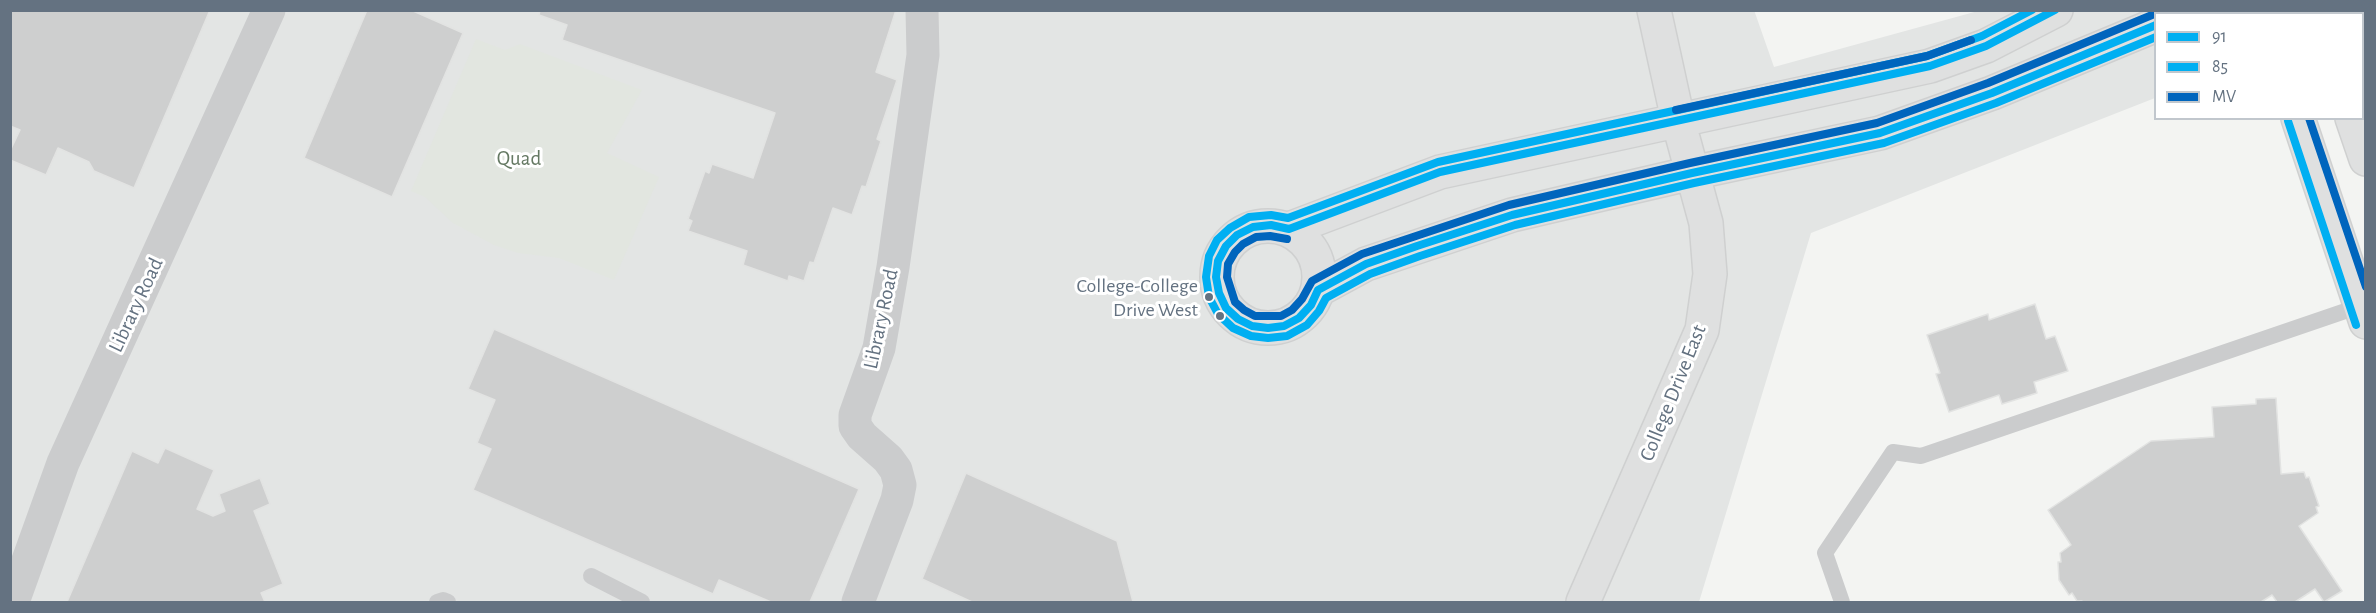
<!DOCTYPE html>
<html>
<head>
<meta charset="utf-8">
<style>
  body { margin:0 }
  #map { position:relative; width:2376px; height:613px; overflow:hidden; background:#f3f4f2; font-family:"Alegreya Sans",sans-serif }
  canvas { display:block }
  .frame { position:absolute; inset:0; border:12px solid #647281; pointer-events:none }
  .legend { position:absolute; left:2154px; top:12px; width:210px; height:108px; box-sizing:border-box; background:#fff; border:2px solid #c1c7cd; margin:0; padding:8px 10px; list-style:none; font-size:18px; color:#647281 }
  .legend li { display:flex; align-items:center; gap:12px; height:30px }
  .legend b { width:30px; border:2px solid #c1c7cd }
</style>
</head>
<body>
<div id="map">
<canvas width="2376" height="613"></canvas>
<div class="frame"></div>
<ul class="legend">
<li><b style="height:8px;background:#00aff2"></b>91</li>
<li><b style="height:8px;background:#00aff2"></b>85</li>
<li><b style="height:8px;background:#0065bd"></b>MV</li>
</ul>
</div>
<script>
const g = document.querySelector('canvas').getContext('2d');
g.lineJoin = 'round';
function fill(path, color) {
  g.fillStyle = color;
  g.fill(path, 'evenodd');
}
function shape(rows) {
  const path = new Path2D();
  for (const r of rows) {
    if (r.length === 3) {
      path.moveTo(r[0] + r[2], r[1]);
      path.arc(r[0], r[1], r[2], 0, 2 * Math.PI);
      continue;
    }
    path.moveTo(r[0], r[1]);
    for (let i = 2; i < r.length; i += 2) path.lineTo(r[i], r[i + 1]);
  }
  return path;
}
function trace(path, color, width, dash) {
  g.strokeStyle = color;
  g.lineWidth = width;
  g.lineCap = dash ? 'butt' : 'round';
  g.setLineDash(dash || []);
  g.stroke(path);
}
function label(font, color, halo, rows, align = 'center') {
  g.font = font + ' "Alegreya Sans",sans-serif';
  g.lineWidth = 6;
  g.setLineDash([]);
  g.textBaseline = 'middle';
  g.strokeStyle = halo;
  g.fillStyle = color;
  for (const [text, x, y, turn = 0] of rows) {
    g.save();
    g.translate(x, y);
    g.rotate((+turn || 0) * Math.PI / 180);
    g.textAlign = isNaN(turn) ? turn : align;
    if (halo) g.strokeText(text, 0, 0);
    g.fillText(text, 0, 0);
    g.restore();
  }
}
const built = shape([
  [1754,10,1774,67,1978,11,2214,10,2215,13,2156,14,2155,98,1811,233,1699,602,11,602,10,11]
]);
const green = shape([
  [476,39,505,50,520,44,642,90,607,153,659,177,614,280,559,258,518,253,494,245,453,223,425,197,411,191]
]);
const building = shape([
  [10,10,210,10,134,188,94,171,89,162,58,148,46,175,10,160,10,151,20,130,10,126,10,10],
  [367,10,411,10,463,33,392,197,304,158,367,10],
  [540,10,896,10,876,72,897,80,877,139,881,141,866,187,862,186,852,215,833,208,814,263,810,262,804,281,789,276,788,281,743,265,747,251,688,231,692,221,688,219,705,171,709,173,712,164,753,178,775,113,562,40,567,25,539,15,540,10],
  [2035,304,2046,339,2055,336,2068,371,2034,382,2037,393,2002,404,1999,395,1949,412,1936,374,1940,373,1927,335,1988,314,1989,320,2035,304],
  [494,329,859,489,810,602,771,602,719,580,713,594,473,490,491,449,477,443,495,400,468,389,494,329],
  [2276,398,2281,474,2304,472,2306,478,2309,477,2319,506,2316,507,2318,513,2299,526,2342,591,2324,602,2315,589,2295,602,2277,602,2272,595,2261,602,2082,602,2082,601,2077,601,2072,593,2069,595,2059,580,2058,562,2061,562,2060,553,2071,545,2048,510,2151,441,2214,437,2212,407,2256,404,2256,399,2276,398],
  [165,448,214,470,197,509,213,516,225,511,219,494,260,478,270,504,254,511,283,584,261,593,265,602,67,602,132,451,158,463,165,448],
  [966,473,1117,541,1133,602,972,602,922,579,966,473]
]);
const lane = shape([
  [591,576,642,602],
  [437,602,443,600,448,602],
  [1842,602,1825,553,1893,452,1921,456,2360,306]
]);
const street = shape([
  [13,602,63,463,269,10],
  [858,602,897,500,900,485,896,470,888,459,862,436,855,426,855,415,879,348,893,267,923,55,922,10]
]);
const secondary = shape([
  [2183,14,2190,10],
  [1268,277,51],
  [1289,229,1440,172,1930,66,1986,46,2056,10],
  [1318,290,1366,264,1512,215,1692,173,1880,133,1992,93,2156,25],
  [1583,602,1702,330,1710,274,1706,223,1678,120,1654,10]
]);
const primary = shape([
  [2262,10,2263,14],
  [2316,10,2317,14],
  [2298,118,2366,322],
  [2352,118,2366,159]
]);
const bus1 = shape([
  [2055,10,1986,46,1930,66,1440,172,1289,229,1271,225,1253,227,1237,235,1226,246,1218,261,1216,277,1219,293,1226,308,1238,319,1252,326,1268,328,1284,326,1299,318,1311,305,1318,290,1366,264,1417,246,1512,215,1692,173,1880,133,1992,93,2156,25]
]);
const bus2 = shape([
  [2032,10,1982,36,1927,56,1438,162,1288,218,1271,215,1249,217,1230,228,1217,240,1209,256,1206,277,1209,297,1218,314,1233,328,1251,336,1268,338,1287,336,1307,325,1319,311,1326,298,1370,274,1420,256,1515,225,1694,183,1884,143,1996,103,2156,37],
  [2288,121,2356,325]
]);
const bus3 = shape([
  [1676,110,1927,56,1971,40],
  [2309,118,2366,287],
  [1287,239,1270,236,1256,237,1243,244,1235,252,1228,264,1227,277,1235,302,1244,310,1255,316,1281,316,1292,310,1302,299,1312,281,1362,254,1509,205,1690,163,1877,123,1988,83,2152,15]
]);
const markers = [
  [1209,297,5,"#647281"],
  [1220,316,5,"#647281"]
];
const busNames = [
  ["College-College",1198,286],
  ["Drive West",1198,310]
];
const parkNames = [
  ["Quad",519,159]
];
const streetNames = [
  ["Library Road",136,305,-65],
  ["Library Road",881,319,-78],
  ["College Drive East",1673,393,-68]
];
fill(built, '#e3e5e4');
fill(green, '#e2e6e0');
fill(building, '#cecfcf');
trace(building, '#e2e3e2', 1.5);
trace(secondary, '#cfd0d0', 36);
trace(primary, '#cfd0d0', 36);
trace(lane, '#cbcccd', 16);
trace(street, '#cbcccd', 33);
trace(secondary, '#dfe0e0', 33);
trace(primary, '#dfe0e0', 33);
trace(bus1, '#00aff2', 8);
trace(bus2, '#00aff2', 8);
trace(bus3, '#0065bd', 8);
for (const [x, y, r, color] of markers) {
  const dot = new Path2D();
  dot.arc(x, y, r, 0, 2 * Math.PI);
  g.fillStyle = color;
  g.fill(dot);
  trace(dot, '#fff', 2);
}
label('20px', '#647281', '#fff', busNames, 'right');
label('21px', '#657963', '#fff', parkNames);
label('21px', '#647281', '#fff', streetNames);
</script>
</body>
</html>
